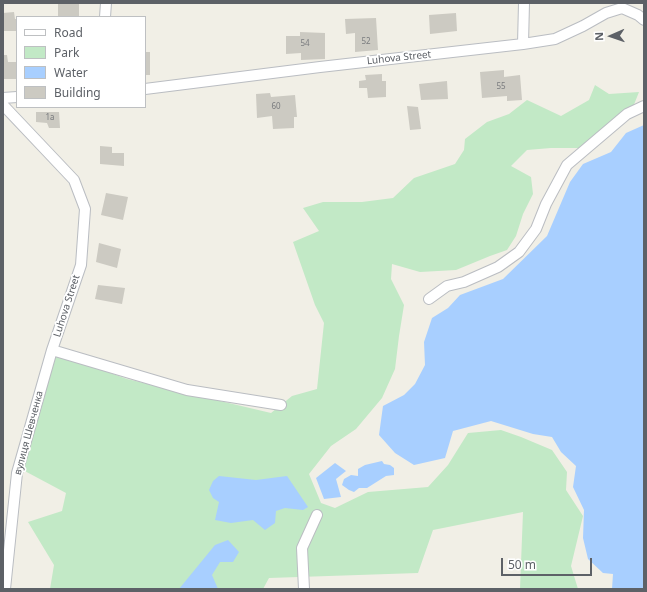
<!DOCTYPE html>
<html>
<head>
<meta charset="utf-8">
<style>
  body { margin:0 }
  #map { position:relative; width:647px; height:592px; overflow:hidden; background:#f1efe6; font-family:"Noto Sans",sans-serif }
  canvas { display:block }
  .frame { position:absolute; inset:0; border:4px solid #5d6167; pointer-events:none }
  .legend { position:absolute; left:16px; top:16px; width:130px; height:92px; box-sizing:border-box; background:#fff; border:1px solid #bec0c2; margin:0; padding:5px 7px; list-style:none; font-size:12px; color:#5d6167 }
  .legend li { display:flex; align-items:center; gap:8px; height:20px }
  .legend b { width:20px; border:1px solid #bec0c2 }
  .north { position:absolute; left:591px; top:16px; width:40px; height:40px; -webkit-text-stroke:3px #fff; paint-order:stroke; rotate:268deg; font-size:11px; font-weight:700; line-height:16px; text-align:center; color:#5d6167 }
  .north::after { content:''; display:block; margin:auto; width:14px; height:18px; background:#5d6167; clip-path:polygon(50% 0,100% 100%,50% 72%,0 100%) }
  .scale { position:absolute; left:501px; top:558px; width:91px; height:18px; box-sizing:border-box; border:2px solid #5d6167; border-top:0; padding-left:5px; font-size:12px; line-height:14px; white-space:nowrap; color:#5d6167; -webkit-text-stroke:3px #fff; paint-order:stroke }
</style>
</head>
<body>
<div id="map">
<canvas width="647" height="592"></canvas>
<div class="frame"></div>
<ul class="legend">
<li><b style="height:5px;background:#fff"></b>Road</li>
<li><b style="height:11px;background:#c2e9c6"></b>Park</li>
<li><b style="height:11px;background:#a8cfff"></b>Water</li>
<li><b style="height:11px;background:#cccac2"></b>Building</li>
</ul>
<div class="north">N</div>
<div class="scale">50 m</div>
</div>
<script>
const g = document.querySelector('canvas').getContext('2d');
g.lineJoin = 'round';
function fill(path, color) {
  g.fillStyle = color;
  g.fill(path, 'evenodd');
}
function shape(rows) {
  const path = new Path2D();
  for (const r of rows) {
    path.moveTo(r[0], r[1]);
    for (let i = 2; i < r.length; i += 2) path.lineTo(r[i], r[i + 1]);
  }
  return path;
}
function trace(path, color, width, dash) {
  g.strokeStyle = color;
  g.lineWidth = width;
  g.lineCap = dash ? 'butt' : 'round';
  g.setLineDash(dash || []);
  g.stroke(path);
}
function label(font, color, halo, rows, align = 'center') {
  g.font = font + ' "Noto Sans",sans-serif';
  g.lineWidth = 3.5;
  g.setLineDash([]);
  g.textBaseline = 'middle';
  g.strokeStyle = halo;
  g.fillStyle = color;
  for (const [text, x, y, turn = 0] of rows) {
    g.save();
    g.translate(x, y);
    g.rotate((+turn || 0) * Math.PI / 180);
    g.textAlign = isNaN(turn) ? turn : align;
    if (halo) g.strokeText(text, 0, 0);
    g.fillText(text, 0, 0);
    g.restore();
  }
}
const green = shape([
  [595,85,609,94,639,92,633,107,579,148,551,148,527,150,511,166,531,177,533,194,523,214,516,236,507,250,490,256,456,270,420,272,392,264,391,279,404,305,399,336,395,369,382,398,356,429,331,446,309,474,321,503,335,508,368,492,428,487,448,465,468,433,501,430,521,437,552,450,567,472,566,490,583,516,571,566,578,589,520,589,523,512,433,530,418,573,269,578,263,589,50,589,54,565,28,522,62,511,66,493,21,469,55,353,127,379,271,413,292,396,317,389,324,323,315,305,293,242,319,231,303,208,323,202,362,202,393,198,414,178,455,164,464,150,465,139,487,122,509,114,527,100,561,116,589,100]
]);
const water = shape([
  [644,125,644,589,612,589,613,574,603,573,588,559,583,538,584,510,573,487,576,466,561,452,552,437,533,434,491,421,453,431,445,458,414,465,395,453,379,435,383,406,404,395,415,384,425,365,424,342,432,318,448,308,460,295,503,279,547,236,570,182,583,164,611,152,626,133],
  [382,461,384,464,390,465,394,468,394,475,386,476,367,488,359,488,354,492,349,490,342,485,344,479,351,475,358,476,358,469,365,465],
  [335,463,346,471,336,479,341,497,324,499,316,478],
  [219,476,256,480,287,476,308,507,303,510,285,508,276,511,275,523,265,530,253,520,231,523,215,520,219,502,213,498,209,490,213,481],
  [228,540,239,552,233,562,220,562,212,575,218,589,179,589,215,545]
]);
const building = shape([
  [58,3,79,3,79,17,58,17],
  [14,12,15,19,17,19,17,31,3,31,3,13],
  [456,13,457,31,430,34,429,15],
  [376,18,378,50,355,52,355,33,346,34,345,19],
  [300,32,325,33,325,59,301,60,301,53,286,54,286,36,300,36],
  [145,52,150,52,150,75,145,75],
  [3,55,7,55,8,62,17,62,17,79,3,79],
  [504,70,504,77,520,75,522,100,507,101,507,96,482,98,480,72],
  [382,74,382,81,386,81,386,97,368,98,367,88,359,88,359,81,366,80,365,75],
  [447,81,448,99,421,100,419,84],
  [270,93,271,97,295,95,297,117,294,117,294,128,273,129,272,116,257,118,256,94],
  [407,106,418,107,421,129,410,130],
  [36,112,59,112,60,128,49,128,47,123,36,122],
  [100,146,112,147,112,153,124,153,124,166,100,164],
  [106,193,128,197,123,220,101,215],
  [99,243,121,249,117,268,96,262],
  [98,285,125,288,122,304,95,299]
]);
const street = shape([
  [105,17,106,3],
  [523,44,524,3],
  [145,89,320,67,523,44,555,39,583,26,606,13,622,8,638,15,644,20],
  [3,98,17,97],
  [3,105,74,180,85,209,81,265,52,350,187,390,281,405],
  [429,299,447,286,464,282,498,267,519,252,536,229,546,204,567,165,627,114,644,106],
  [5,589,17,473,52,350],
  [304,589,302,548,317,515]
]);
const numberNames = [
  ["52",366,42],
  ["54",305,44],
  ["55",501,87],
  ["60",276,107],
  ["1а",50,118]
];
const streetNames = [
  ["Luhova Street",399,58,-6],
  ["Luhova Street",67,306,-72],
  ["вулиця Шевченка",29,433,-75]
];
fill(green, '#c2e9c6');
fill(water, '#a8cfff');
fill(building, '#cccac2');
trace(street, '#babdc2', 12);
trace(street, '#fff', 10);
label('8px', '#797b7e', null, numberNames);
label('10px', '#5d6167', '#fff', streetNames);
</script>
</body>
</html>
